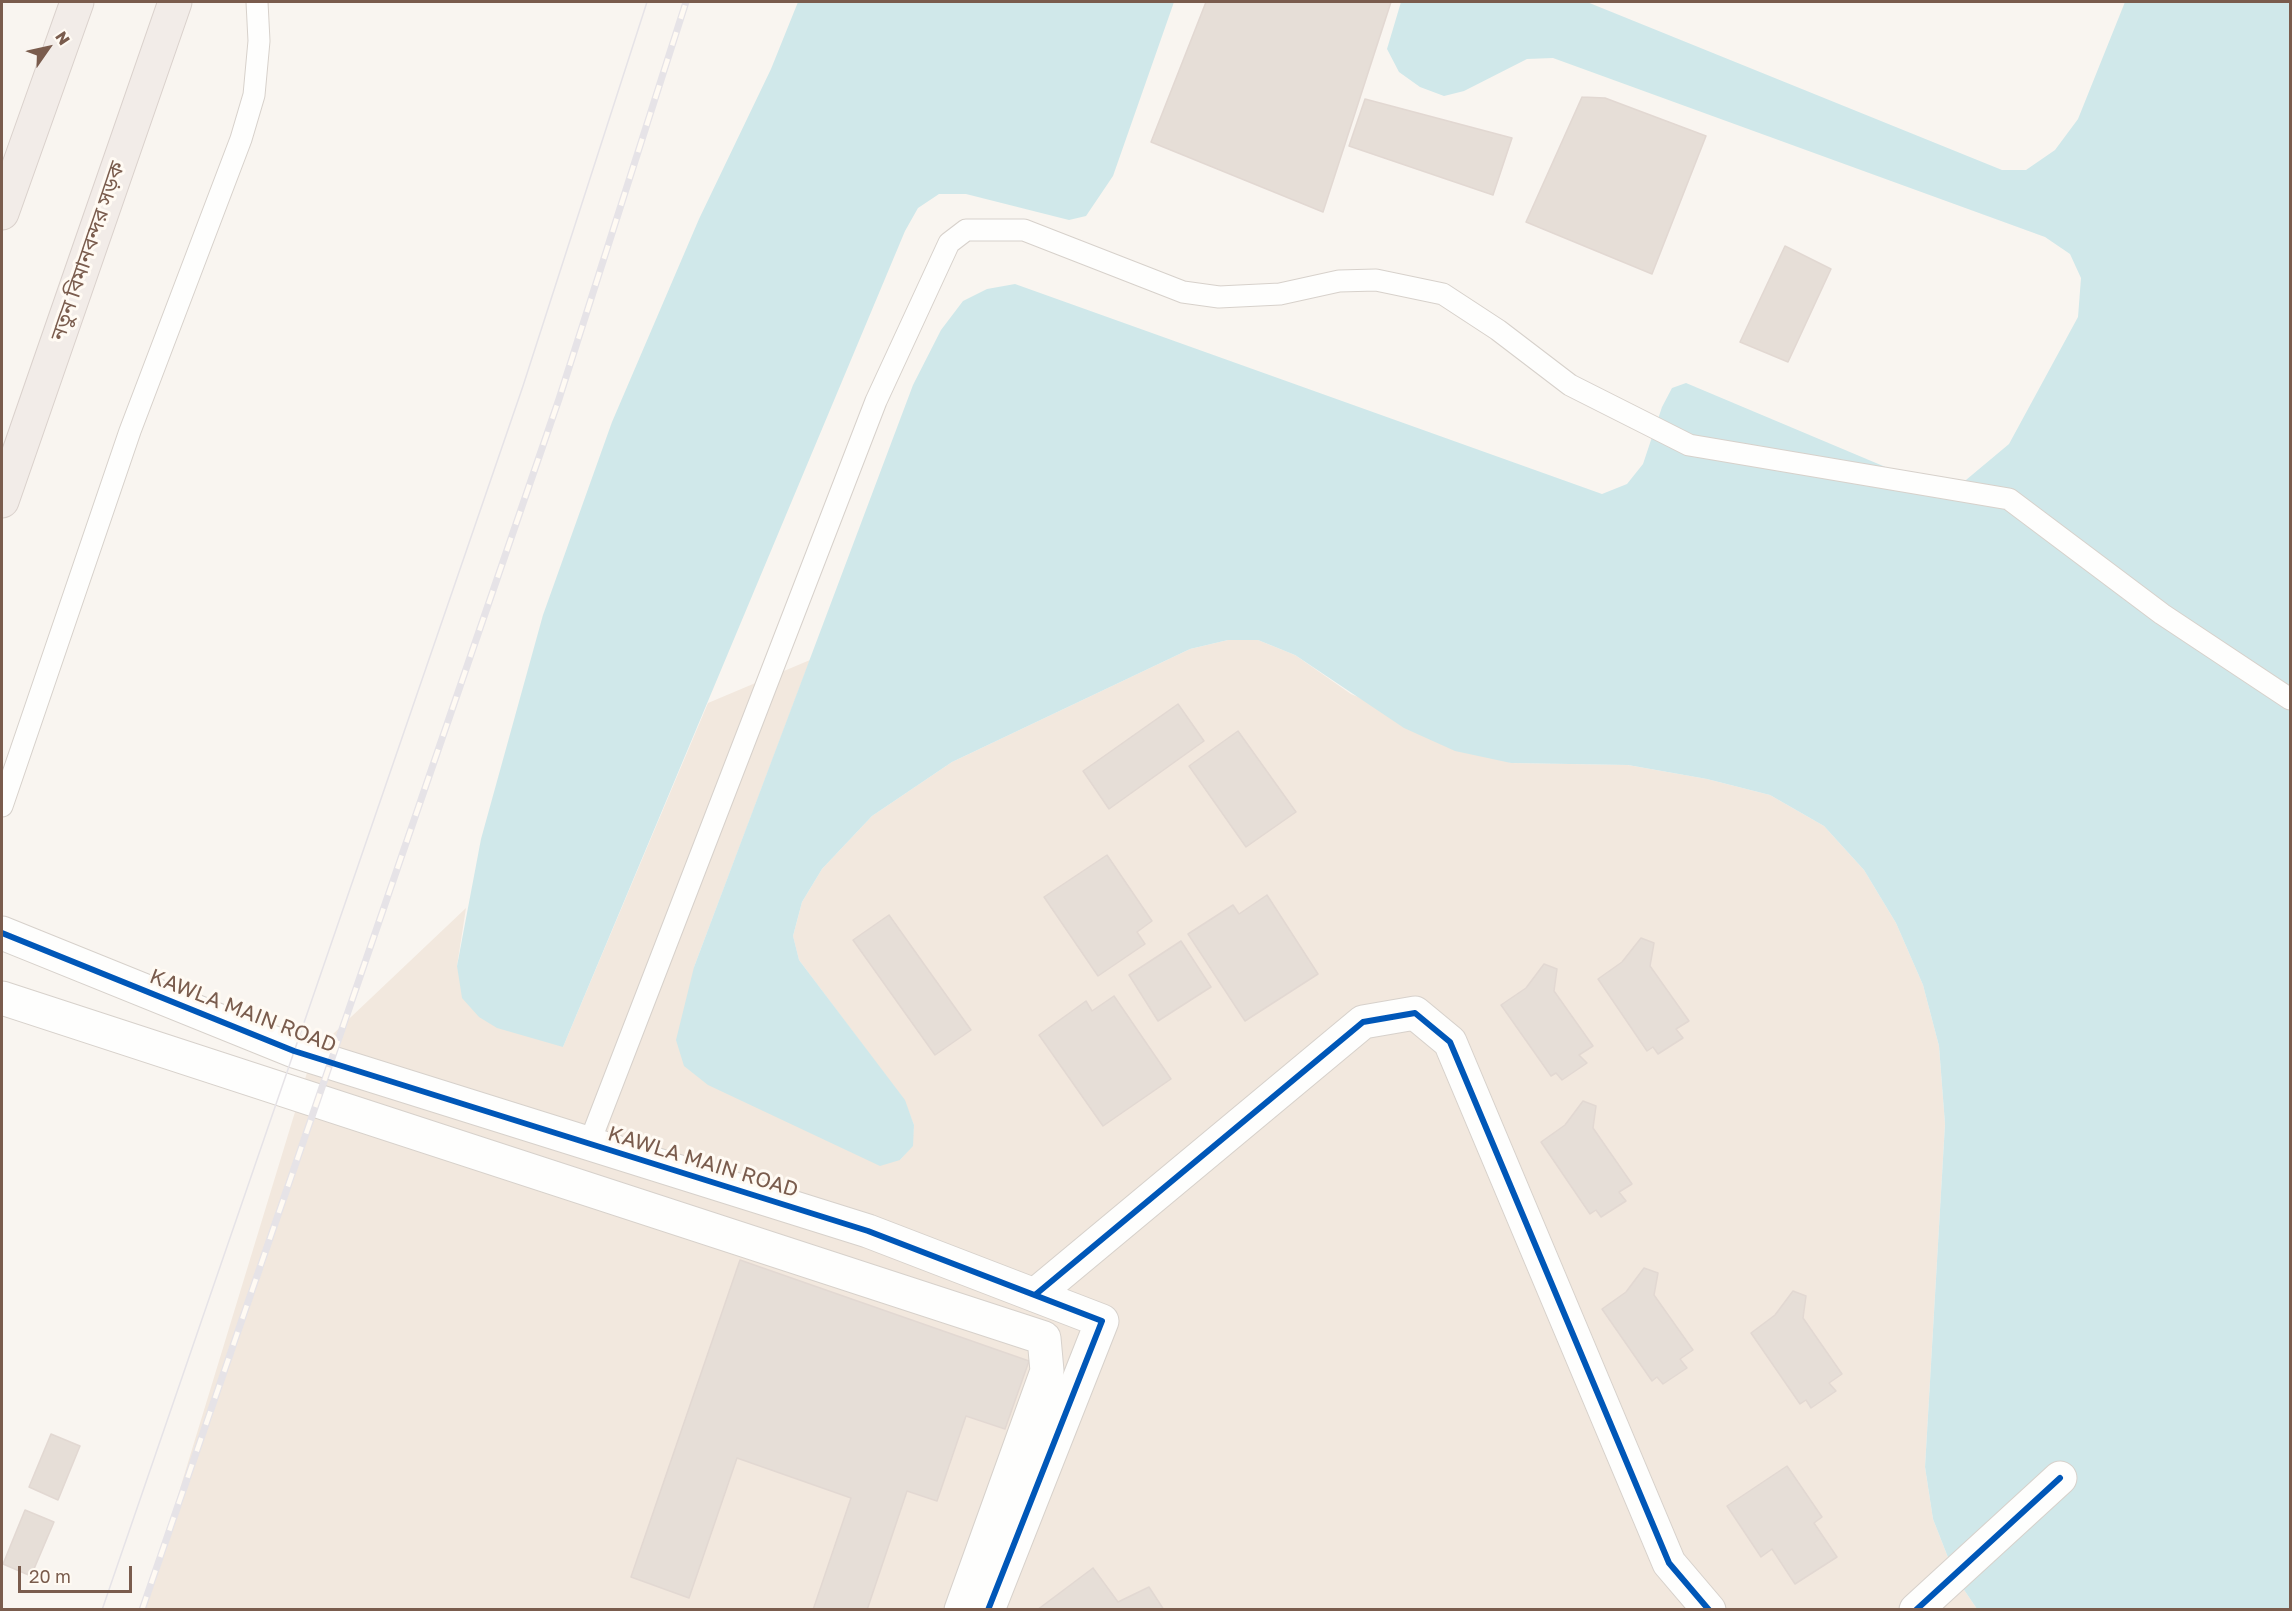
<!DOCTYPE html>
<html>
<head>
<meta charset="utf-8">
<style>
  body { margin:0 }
  #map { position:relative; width:2292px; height:1611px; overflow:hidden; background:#f9f5f0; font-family:"Golos Text",sans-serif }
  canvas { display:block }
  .frame { position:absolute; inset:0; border:3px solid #7a5c4d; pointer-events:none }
  .north { position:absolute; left:18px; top:18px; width:60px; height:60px; -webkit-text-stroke:4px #fffaf3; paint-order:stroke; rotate:56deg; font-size:16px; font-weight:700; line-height:24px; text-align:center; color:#7a5c4d }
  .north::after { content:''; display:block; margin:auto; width:21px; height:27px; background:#7a5c4d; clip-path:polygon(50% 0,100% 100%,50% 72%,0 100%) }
  .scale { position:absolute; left:18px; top:1566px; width:114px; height:27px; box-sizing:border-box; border:3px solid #7a5c4d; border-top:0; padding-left:8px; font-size:18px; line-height:21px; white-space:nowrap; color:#7a5c4d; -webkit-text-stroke:4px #fffaf3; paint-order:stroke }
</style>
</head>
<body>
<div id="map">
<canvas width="2292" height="1611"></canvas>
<div class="frame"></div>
<div class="north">N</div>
<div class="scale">20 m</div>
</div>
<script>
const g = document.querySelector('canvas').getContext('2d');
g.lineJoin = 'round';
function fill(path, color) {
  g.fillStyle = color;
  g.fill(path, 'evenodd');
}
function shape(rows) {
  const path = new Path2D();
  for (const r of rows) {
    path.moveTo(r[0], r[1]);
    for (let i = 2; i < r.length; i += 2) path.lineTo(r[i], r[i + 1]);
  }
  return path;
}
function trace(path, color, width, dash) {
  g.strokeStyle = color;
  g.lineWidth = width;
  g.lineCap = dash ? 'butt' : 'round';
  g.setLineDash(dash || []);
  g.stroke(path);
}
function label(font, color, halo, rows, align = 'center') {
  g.font = font + ' "Golos Text","Noto Sans Bengali",sans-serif';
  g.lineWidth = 6;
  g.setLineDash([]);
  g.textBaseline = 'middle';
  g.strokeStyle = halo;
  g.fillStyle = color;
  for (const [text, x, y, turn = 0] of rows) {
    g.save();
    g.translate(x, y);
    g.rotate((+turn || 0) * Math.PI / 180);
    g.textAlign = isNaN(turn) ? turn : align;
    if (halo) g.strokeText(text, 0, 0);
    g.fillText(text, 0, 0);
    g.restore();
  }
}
const residential = shape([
  [1228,640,1258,640,1295,655,1351,694,1511,763,1628,765,1707,779,1770,795,1824,826,1864,870,1896,923,1923,985,1939,1046,1945,1124,1925,1467,1933,1519,1956,1578,1977,1609,143,1610,313,1053,466,908,457,966,563,1047,708,703,810,660,694,967,900,1160,912,1146,914,1125,904,1100,799,960,793,936,802,902,822,869,872,816,952,762,1190,649]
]);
const water = shape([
  [798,2,1174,2,1113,176,1086,216,1069,220,966,194,939,194,918,208,905,231,563,1047,497,1028,479,1017,462,998,457,966,481,839,543,615,612,422,699,219,771,69],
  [1401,2,1587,2,2002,170,2026,170,2055,150,2078,119,2125,2,2290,2,2290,1609,1977,1609,1956,1578,1933,1519,1925,1467,1945,1124,1939,1046,1923,985,1896,923,1864,870,1824,826,1770,795,1707,779,1628,765,1511,763,1455,751,1404,728,1295,655,1258,640,1228,640,1190,649,952,762,872,816,822,869,802,902,793,936,799,960,905,1100,914,1125,913,1146,900,1160,880,1166,708,1085,684,1066,676,1040,694,967,913,385,941,330,963,301,987,289,1015,284,1602,494,1627,484,1643,464,1662,407,1672,388,1686,383,1933,487,1960,485,2009,444,2078,317,2081,278,2070,254,2045,237,1553,58,1527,59,1464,91,1444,96,1420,87,1399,72,1387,49]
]);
const building = shape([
  [1206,2,1391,2,1323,212,1151,142,1206,2],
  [1582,97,1605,98,1706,136,1652,274,1526,222,1582,97],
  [1365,99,1512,138,1493,195,1349,146,1365,99],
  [1785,246,1831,269,1788,362,1740,342,1785,246],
  [1178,704,1204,741,1109,809,1083,771,1178,704],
  [1238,731,1296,812,1246,847,1189,766,1238,731],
  [1107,855,1152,921,1137,932,1145,944,1098,976,1044,897,1107,855],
  [1267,895,1318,974,1245,1021,1188,934,1233,905,1239,914,1267,895],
  [889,915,971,1030,935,1055,853,940,889,915],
  [1641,938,1654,943,1650,966,1689,1021,1676,1029,1683,1038,1658,1054,1653,1047,1647,1051,1598,979,1622,962,1641,938],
  [1181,941,1211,987,1158,1021,1129,975,1181,941],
  [1544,964,1557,969,1554,991,1593,1046,1579,1055,1587,1063,1562,1080,1556,1073,1551,1076,1501,1005,1526,988,1544,964],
  [1114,996,1171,1079,1103,1126,1039,1035,1086,1001,1092,1011,1114,996],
  [1583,1101,1596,1106,1593,1128,1632,1184,1619,1192,1626,1201,1601,1217,1596,1210,1590,1214,1541,1142,1565,1125,1583,1101],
  [740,1260,1029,1361,1005,1429,966,1416,937,1501,907,1491,867,1610,813,1610,851,1498,737,1458,689,1598,631,1577,740,1260],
  [1644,1268,1658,1273,1654,1295,1693,1350,1680,1359,1687,1368,1663,1384,1657,1377,1652,1381,1602,1309,1626,1292,1644,1268],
  [1793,1291,1806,1296,1803,1318,1842,1374,1829,1383,1836,1391,1811,1408,1806,1400,1800,1404,1751,1333,1775,1315,1793,1291],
  [51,1434,80,1446,58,1500,29,1487,51,1434],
  [1787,1466,1822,1517,1814,1523,1837,1557,1795,1584,1772,1549,1761,1557,1727,1506,1787,1466],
  [25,1510,54,1522,31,1576,3,1564,25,1510],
  [1093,1568,1118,1602,1149,1587,1164,1610,1037,1610,1093,1568]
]);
const service = shape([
  [2,806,130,431,241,139,254,95,259,41,257,2],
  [589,1144,876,401,949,243,966,230,1024,230,1183,292,1219,297,1280,294,1339,281,1376,280,1443,294,1498,330,1570,385,1689,445,2009,499,2162,614,2290,699]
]);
const minor = shape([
  [1035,1295,1363,1022,1415,1013,1450,1042,1669,1563,1709,1610],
  [1916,1610,2060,1478]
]);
const tertiary = shape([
  [2,933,294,1051,868,1231,1102,1321,988,1610],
  [2,998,1044,1338,1047,1371,961,1610]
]);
const trunk = shape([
  [2,213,77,2],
  [2,501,175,2]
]);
const tram = shape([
  [102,1610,523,386,647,2]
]);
const rail = shape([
  [142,1610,559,399,686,2]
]);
const cycleway = shape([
  [2,933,294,1051,868,1231,1102,1321,988,1610],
  [1035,1295,1363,1022,1415,1013,1450,1042,1669,1563,1709,1610],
  [1916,1610,2060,1478]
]);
const streetNames = [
  ["নতুন বিমানবন্দর সড়ক",88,251,-71],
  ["KAWLA MAIN ROAD",243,1011,21],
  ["KAWLA MAIN ROAD",703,1162,17]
];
fill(residential, '#f2e8de');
fill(water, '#d0e8ea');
fill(building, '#e6ded7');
trace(building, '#e2d8d2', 1.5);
trace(service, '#d7d1cb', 23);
trace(minor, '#d7d1cb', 35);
trace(tertiary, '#d7d1cb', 35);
trace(trunk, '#dad1cc', 35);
trace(service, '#fefefd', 21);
trace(minor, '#fefefd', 33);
trace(tertiary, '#fefefd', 33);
trace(trunk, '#f2ece8', 33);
trace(tram, '#e6e3e7', 1.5);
trace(rail, '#e6e3e7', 7);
trace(rail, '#fffaf3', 4.5, [14]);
trace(cycleway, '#0057b8', 6);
label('21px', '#7a5c4d', '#fffaf3', streetNames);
</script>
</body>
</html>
